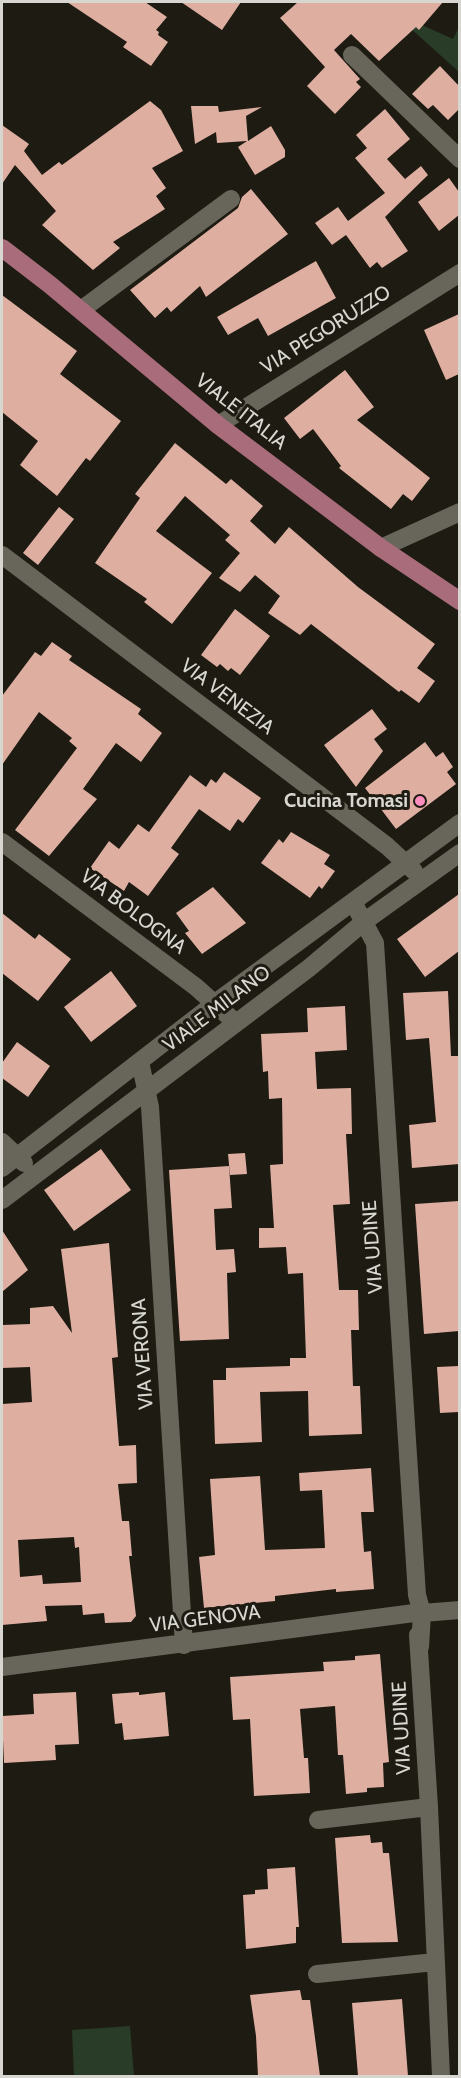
<!DOCTYPE html>
<html>
<head>
<meta charset="utf-8">
<style>
  body { margin:0 }
  #map { position:relative; width:461px; height:2078px; overflow:hidden; background:#1d1b12; font-family:Cabin,sans-serif }
  canvas { display:block }
  .frame { position:absolute; inset:0; border:3px solid #d7d6d0; pointer-events:none }
</style>
</head>
<body>
<div id="map">
<canvas width="461" height="2078"></canvas>
<div class="frame"></div>
</div>
<script>
const g = document.querySelector('canvas').getContext('2d');
g.lineJoin = 'round';
function fill(path, color) {
  g.fillStyle = color;
  g.fill(path, 'evenodd');
}
function shape(rows) {
  const path = new Path2D();
  for (const r of rows) {
    path.moveTo(r[0], r[1]);
    for (let i = 2; i < r.length; i += 2) path.lineTo(r[i], r[i + 1]);
  }
  return path;
}
function trace(path, color, width, dash) {
  g.strokeStyle = color;
  g.lineWidth = width;
  g.lineCap = dash ? 'butt' : 'round';
  g.setLineDash(dash || []);
  g.stroke(path);
}
function label(font, color, halo, rows, align = 'center') {
  g.font = font + ' Cabin,sans-serif';
  g.lineWidth = 6;
  g.setLineDash([]);
  g.textBaseline = 'middle';
  g.strokeStyle = halo;
  g.fillStyle = color;
  for (const [text, x, y, turn = 0] of rows) {
    g.save();
    g.translate(x, y);
    g.rotate((+turn || 0) * Math.PI / 180);
    g.textAlign = isNaN(turn) ? turn : align;
    if (halo) g.strokeText(text, 0, 0);
    g.fillText(text, 0, 0);
    g.restore();
  }
}
const green = shape([
  [381,2,386,2,419,29,422,25,453,39,459,27,459,72],
  [130,2026,134,2076,74,2076,72,2030]
]);
const building = shape([
  [67,2,145,2,167,17,156,30,159,32,158,35,168,42,151,66,123,47,127,42],
  [181,2,241,2,222,30],
  [298,2,443,2,419,30,416,27,379,61,351,34,334,50,360,79,356,82,361,87,335,114,307,86,325,67,280,18],
  [440,66,459,86,459,109,448,120,433,105,428,109,412,94],
  [150,101,161,110,183,151,152,168,166,188,156,196,165,209,113,242,120,248,93,270,42,225,56,211,15,165,2,184,2,125,29,144,24,151,42,175,59,162,62,165],
  [191,106,218,106,219,112,262,107,246,116,248,141,271,126,285,150,285,157,255,175,238,147,247,141,217,143,216,132,195,144],
  [385,109,410,139,387,159,405,179,421,166,428,175,385,217,408,251,382,268,377,262,370,268,346,235,332,245,315,223,338,207,348,221,385,193,355,158,367,148,356,135],
  [449,178,459,192,459,215,439,231,418,202],
  [251,189,288,234,206,297,200,286,171,312,167,307,155,318,130,290,238,208,242,197],
  [316,261,336,298,268,336,258,318,228,335,217,317],
  [2,295,77,351,60,374,121,421,90,461,86,458,57,496,20,465,38,441,2,412],
  [459,314,459,374,446,380,424,330],
  [345,370,374,407,357,420,430,478,412,501,403,494,391,509,339,468,341,466,313,429,300,439,284,418],
  [175,443,226,484,231,479,263,506,250,521,275,544,289,527,358,587,435,644,417,668,435,681,419,703,401,690,399,692,311,624,300,635,268,613,280,596,255,575,240,592,219,578,240,553,225,540,230,535,185,496,156,531,212,573,172,624,144,602,147,599,95,563,140,498,135,494],
  [59,507,74,519,38,565,23,553],
  [235,609,270,636,240,675,231,668,228,671,220,664,217,667,201,655],
  [52,642,72,656,69,660,141,709,138,714,162,733,141,762,116,743,83,789,97,799,49,856,15,830,77,748,69,741,72,738,39,712,2,765,2,696,35,652,41,656],
  [372,709,387,729,374,739,383,751,356,787,324,745],
  [425,742,436,757,443,752,453,767,447,772,456,784,396,829,365,788],
  [224,772,261,798,243,823,238,819,230,831,199,809,171,848,179,854,148,896,129,882,124,891,90,868,109,841,119,849,138,824,149,832,190,775,206,787,211,779,216,783],
  [291,832,330,855,324,864,335,871,322,889,319,886,310,898,261,863,279,839,283,843],
  [213,887,246,923,202,954,185,933,189,931,176,913],
  [459,894,459,951,425,977,397,939],
  [2,913,35,939,39,934,71,959,38,1001,2,973],
  [111,971,137,1006,91,1042,64,1007],
  [448,991,451,1056,459,1056,459,1164,412,1168,409,1125,436,1122,429,1038,406,1040,403,993],
  [345,1006,347,1050,315,1052,317,1089,351,1088,352,1134,346,1134,350,1204,333,1205,339,1290,358,1290,359,1330,351,1330,353,1386,360,1386,362,1434,309,1436,308,1391,260,1392,262,1442,215,1444,213,1380,226,1380,226,1368,290,1366,290,1358,306,1358,303,1273,288,1274,286,1247,259,1248,259,1228,274,1228,270,1165,283,1164,282,1098,269,1099,268,1071,263,1072,261,1034,308,1032,307,1008],
  [17,1042,50,1066,28,1097,2,1078,2,1063],
  [101,1149,131,1190,74,1231,44,1190],
  [245,1153,247,1174,230,1175,228,1154],
  [229,1166,232,1208,214,1209,216,1250,234,1249,236,1272,227,1273,229,1339,180,1341,169,1170],
  [459,1201,459,1331,424,1334,415,1204],
  [2,1230,28,1270,2,1292],
  [109,1243,118,1357,112,1358,119,1446,136,1445,137,1483,118,1484,122,1521,129,1521,132,1556,129,1556,136,1616,131,1622,105,1623,104,1613,83,1615,82,1605,45,1606,47,1621,2,1625,2,1404,32,1402,30,1367,2,1368,2,1325,30,1324,30,1308,53,1306,72,1333,61,1249],
  [74,1537,75,1548,79,1547,81,1582,43,1584,42,1575,20,1577,18,1540],
  [459,1366,459,1412,440,1413,437,1367],
  [371,1468,374,1512,361,1512,364,1552,371,1551,374,1589,336,1592,336,1589,275,1596,275,1601,204,1608,199,1557,215,1555,210,1479,260,1476,265,1550,325,1548,322,1490,300,1491,299,1473],
  [380,1654,389,1762,383,1763,384,1787,367,1788,367,1792,346,1794,343,1755,338,1755,335,1706,300,1709,304,1758,308,1758,310,1793,254,1796,250,1719,233,1720,230,1677,324,1671,323,1662,355,1660,355,1656],
  [76,1692,79,1744,55,1745,56,1760,4,1763,2,1716,34,1714,33,1694],
  [139,1692,139,1695,165,1692,169,1736,124,1740,122,1723,115,1724,112,1694],
  [370,1835,371,1843,382,1842,383,1853,389,1853,398,1942,342,1943,335,1838],
  [295,1867,299,1927,296,1927,296,1943,246,1949,243,1895,255,1894,255,1890,268,1889,267,1869],
  [300,1990,302,2000,310,2000,320,2076,258,2076,256,2036,250,1995],
  [402,1999,408,2076,358,2076,352,2003]
]);
const minor = shape([
  [352,55,460,159],
  [81,310,231,199],
  [218,425,460,273],
  [381,548,460,512],
  [2,555,387,846,414,871],
  [2,842,196,987,235,1022],
  [353,902,375,943,417,1595,422,1613,420,1647],
  [140,1062,150,1107,184,1645],
  [2,1142,24,1163],
  [2,1168,215,1003,460,823],
  [2,1200,309,968,365,921,460,853],
  [422,1613,460,1610],
  [418,1635,429,1807,441,2076],
  [2,1667,414,1613],
  [318,1820,429,1807],
  [317,1974,435,1962]
]);
const major = shape([
  [2,248,49,284,218,425,381,548,460,601]
]);
const markers = [
  [420,801,6,"#fe8ebd"]
];
const streetNames = [
  ["VIA PEGORUZZO",326,330,-32],
  ["VIALE ITALIA",241,412,38],
  ["VIA VENEZIA",227,697,37],
  ["VIA BOLOGNA",133,912,37],
  ["VIALE MILANO",217,1009,-37],
  ["VIA UDINE",373,1247,-94],
  ["VIA VERONA",143,1354,-94],
  ["VIA GENOVA",205,1619,-7],
  ["VIA UDINE",402,1728,-93]
];
const poiNames = [
  ["Cucina Tomasi",408,801]
];
fill(green, '#283c28');
fill(building, '#deaea1');
trace(minor, '#68665b', 18);
trace(major, '#a86c7a', 18);
for (const [x, y, r, color] of markers) {
  const dot = new Path2D();
  dot.arc(x, y, r, 0, 2 * Math.PI);
  g.fillStyle = color;
  g.fill(dot);
  trace(dot, '#1d1b12', 2);
}
label('20px', '#d7d6d0', '#1d1b12', streetNames);
label('bold 20px', '#d7d6d0', '#1d1b12', poiNames, 'right');
</script>
</body>
</html>
